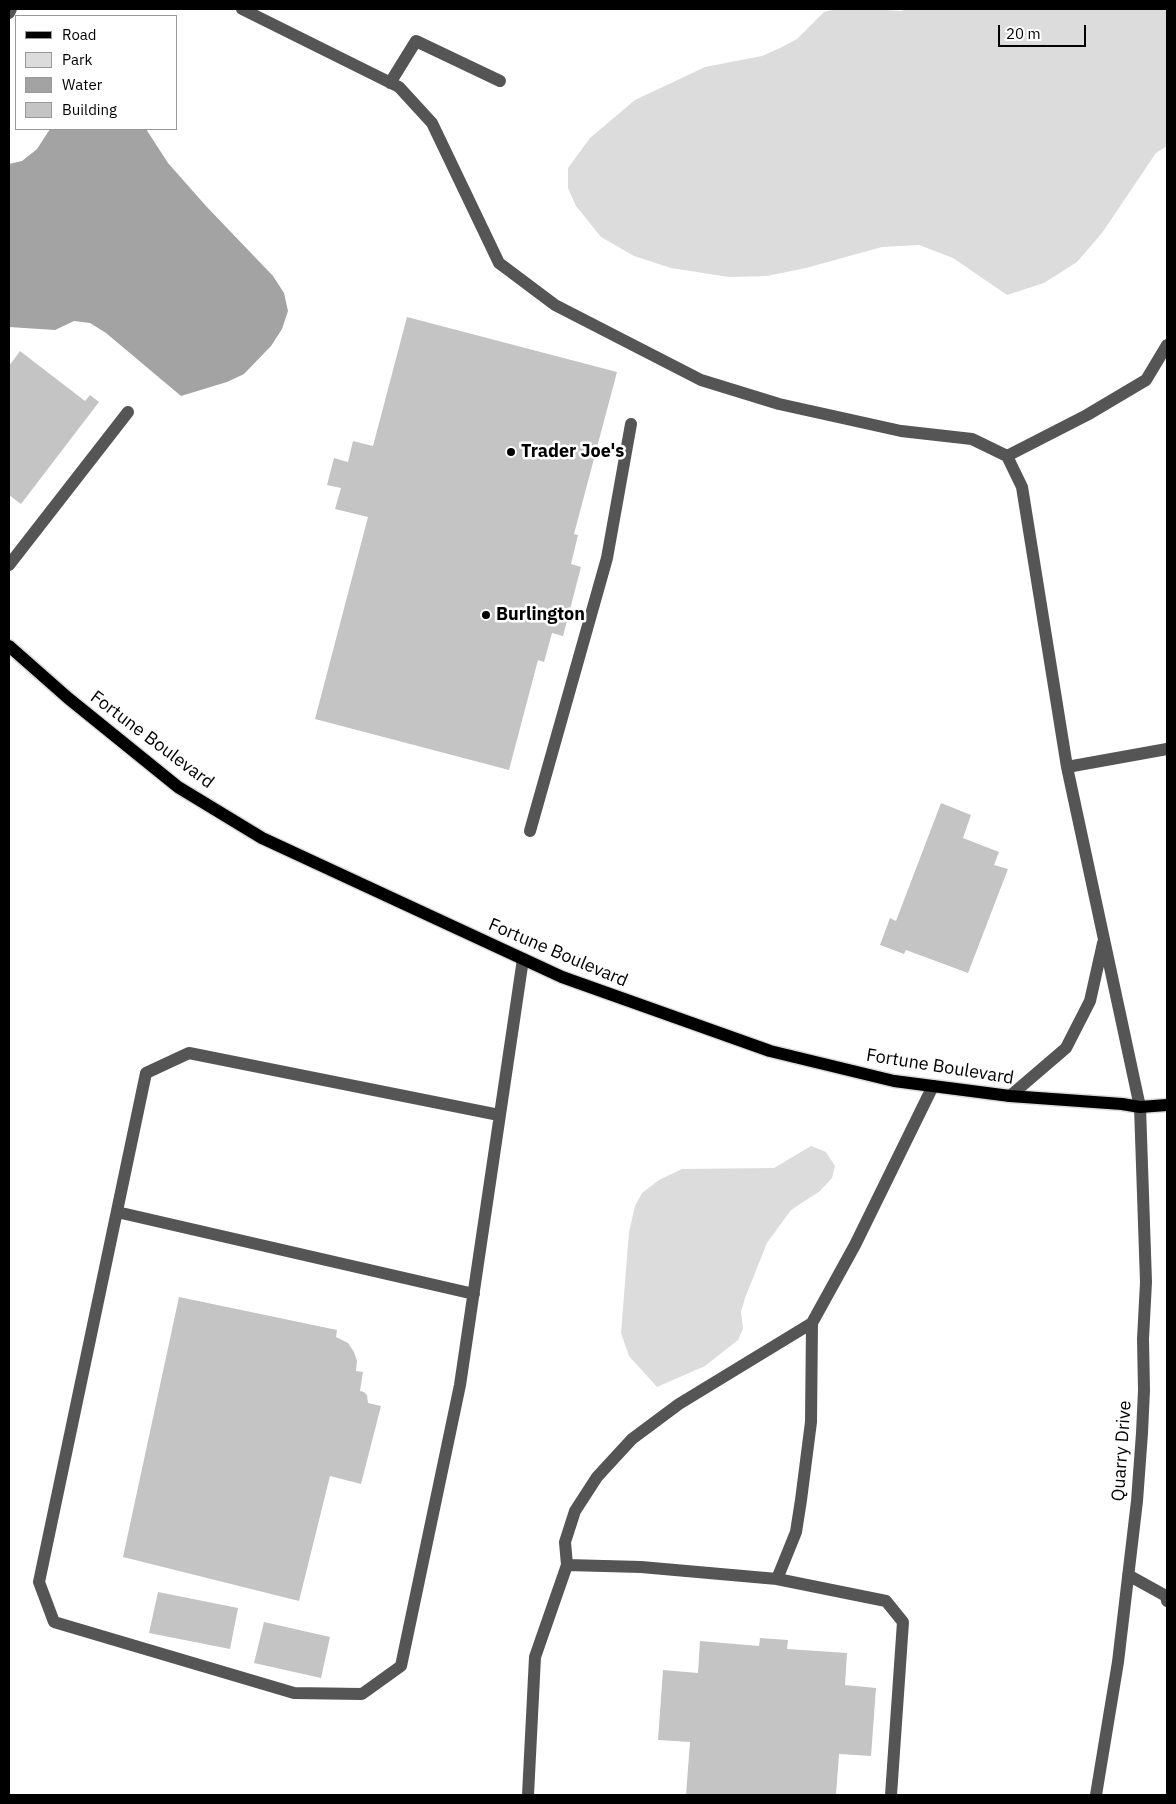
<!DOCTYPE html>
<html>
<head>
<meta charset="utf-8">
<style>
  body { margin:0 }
  #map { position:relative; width:1176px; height:1804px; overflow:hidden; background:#fff; font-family:"IBM Plex Sans",sans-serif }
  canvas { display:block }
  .frame { position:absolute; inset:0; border:10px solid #000; pointer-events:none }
  .legend { position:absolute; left:15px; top:15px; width:162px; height:115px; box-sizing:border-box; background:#fff; border:1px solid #999; margin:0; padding:6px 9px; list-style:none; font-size:15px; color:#000 }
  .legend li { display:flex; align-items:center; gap:10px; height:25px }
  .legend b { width:25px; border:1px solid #999 }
  .scale { position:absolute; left:998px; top:25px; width:88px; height:22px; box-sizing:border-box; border:2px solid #000; border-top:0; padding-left:6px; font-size:15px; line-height:18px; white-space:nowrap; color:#000; -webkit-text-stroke:4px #fff; paint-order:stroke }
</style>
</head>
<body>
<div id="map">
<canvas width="1176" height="1804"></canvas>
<div class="frame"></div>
<ul class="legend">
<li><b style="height:6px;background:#000"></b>Road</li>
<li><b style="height:14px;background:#dcdcdc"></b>Park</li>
<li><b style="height:14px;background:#a3a3a3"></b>Water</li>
<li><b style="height:14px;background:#c4c4c4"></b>Building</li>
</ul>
<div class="scale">20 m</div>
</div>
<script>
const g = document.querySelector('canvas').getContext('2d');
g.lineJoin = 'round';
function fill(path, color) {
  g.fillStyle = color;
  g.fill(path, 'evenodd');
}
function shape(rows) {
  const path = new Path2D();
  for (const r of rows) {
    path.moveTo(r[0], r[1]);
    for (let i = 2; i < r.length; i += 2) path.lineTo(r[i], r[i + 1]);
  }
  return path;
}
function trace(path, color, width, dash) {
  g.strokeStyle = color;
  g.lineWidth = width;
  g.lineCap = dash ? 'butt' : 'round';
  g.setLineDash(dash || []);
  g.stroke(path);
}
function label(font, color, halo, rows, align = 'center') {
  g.font = font + ' "IBM Plex Sans",sans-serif';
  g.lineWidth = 5;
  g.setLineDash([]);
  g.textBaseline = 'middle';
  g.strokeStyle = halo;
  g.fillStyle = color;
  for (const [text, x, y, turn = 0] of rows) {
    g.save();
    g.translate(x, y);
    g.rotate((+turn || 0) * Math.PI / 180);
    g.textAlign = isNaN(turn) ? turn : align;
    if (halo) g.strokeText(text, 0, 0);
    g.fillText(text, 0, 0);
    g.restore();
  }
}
const green = shape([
  [835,9,874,9,901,11,906,9,1167,9,1167,146,1156,153,1102,233,1077,262,1044,283,1007,295,953,258,919,245,882,247,806,268,767,276,729,277,671,268,634,256,601,237,576,206,568,188,568,168,590,138,635,100,705,67,762,56,780,48,797,39,824,12],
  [811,1146,826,1152,835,1166,832,1178,820,1191,791,1210,767,1243,745,1298,741,1312,743,1329,738,1340,705,1366,657,1387,629,1356,621,1333,629,1232,635,1206,642,1193,659,1180,682,1169,774,1168]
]);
const water = shape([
  [50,129,146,129,168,163,206,206,273,276,284,293,288,311,282,329,271,346,244,374,227,382,181,396,106,333,90,323,74,321,55,330,9,327,9,164,22,161,37,149]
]);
const building = shape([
  [407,317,617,372,574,534,578,535,571,564,581,567,563,636,552,633,544,662,538,660,509,770,315,719,368,517,335,509,341,488,327,485,334,458,348,462,353,441,373,446],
  [20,351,85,401,90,395,99,402,21,504,9,495,9,366],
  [941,803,971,815,963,838,999,852,994,865,1008,869,968,973,906,950,904,954,880,945,890,918,896,921],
  [179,1297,337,1330,336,1337,348,1343,354,1352,357,1361,356,1371,363,1372,360,1391,364,1392,367,1395,368,1403,381,1406,361,1484,330,1476,299,1601,123,1557],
  [158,1592,238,1608,230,1649,149,1633],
  [264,1622,330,1637,321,1678,254,1663],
  [760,1638,788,1640,787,1649,847,1653,845,1685,876,1688,871,1756,839,1754,836,1795,686,1795,690,1742,658,1740,663,1670,698,1673,700,1641,759,1646]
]);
const minor = shape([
  [242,9,399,87,432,123,499,263,555,305,701,380,779,404,901,431,972,439,1007,456,1022,487,1067,767,1140,1107,1146,1282,1143,1339,1144,1390,1142,1433,1137,1501,1118,1662,1096,1795],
  [9,13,11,9],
  [390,83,416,41,500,81],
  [1007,456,1087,415,1146,380,1167,345],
  [9,565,128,412],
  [1067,767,1167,749],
  [530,831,607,558,631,424],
  [1010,1096,1066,1048,1090,1001,1103,943],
  [499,1115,189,1053,146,1073,39,1582,54,1622,294,1693,362,1694,401,1666,460,1385,523,959],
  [117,1212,474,1294],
  [812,1323,855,1245,933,1086],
  [567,1565,641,1567,777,1579,886,1601,903,1622,891,1795],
  [1128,1575,1166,1596,1167,1601],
  [528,1795,535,1657,567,1565,565,1542,575,1511,597,1477,632,1439,679,1404,812,1323,811,1422,801,1500,796,1532,777,1579]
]);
const major = shape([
  [9,646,68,698,178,787,262,838,562,977,770,1051,894,1081,1010,1096,1122,1104,1140,1107,1167,1105]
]);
const markers = [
  [511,452,5,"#000"],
  [486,615,5,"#000"]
];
const poiNames = [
  ["Trader Joe's",521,452],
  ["Burlington",496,615]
];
const streetNames = [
  ["Fortune Boulevard",152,740,37],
  ["Fortune Boulevard",558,953,23],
  ["Fortune Boulevard",940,1067,9],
  ["Quarry Drive",1122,1451,-86]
];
fill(green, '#dcdcdc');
fill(water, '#a3a3a3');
fill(building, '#c4c4c4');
trace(major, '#dbdbdb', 15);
trace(minor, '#555', 12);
trace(major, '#000', 12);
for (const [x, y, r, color] of markers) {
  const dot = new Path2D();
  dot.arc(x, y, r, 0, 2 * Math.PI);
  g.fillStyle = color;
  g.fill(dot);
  trace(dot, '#fff', 2);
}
label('bold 18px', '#000', '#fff', poiNames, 'left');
label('18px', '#000', '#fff', streetNames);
</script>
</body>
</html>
